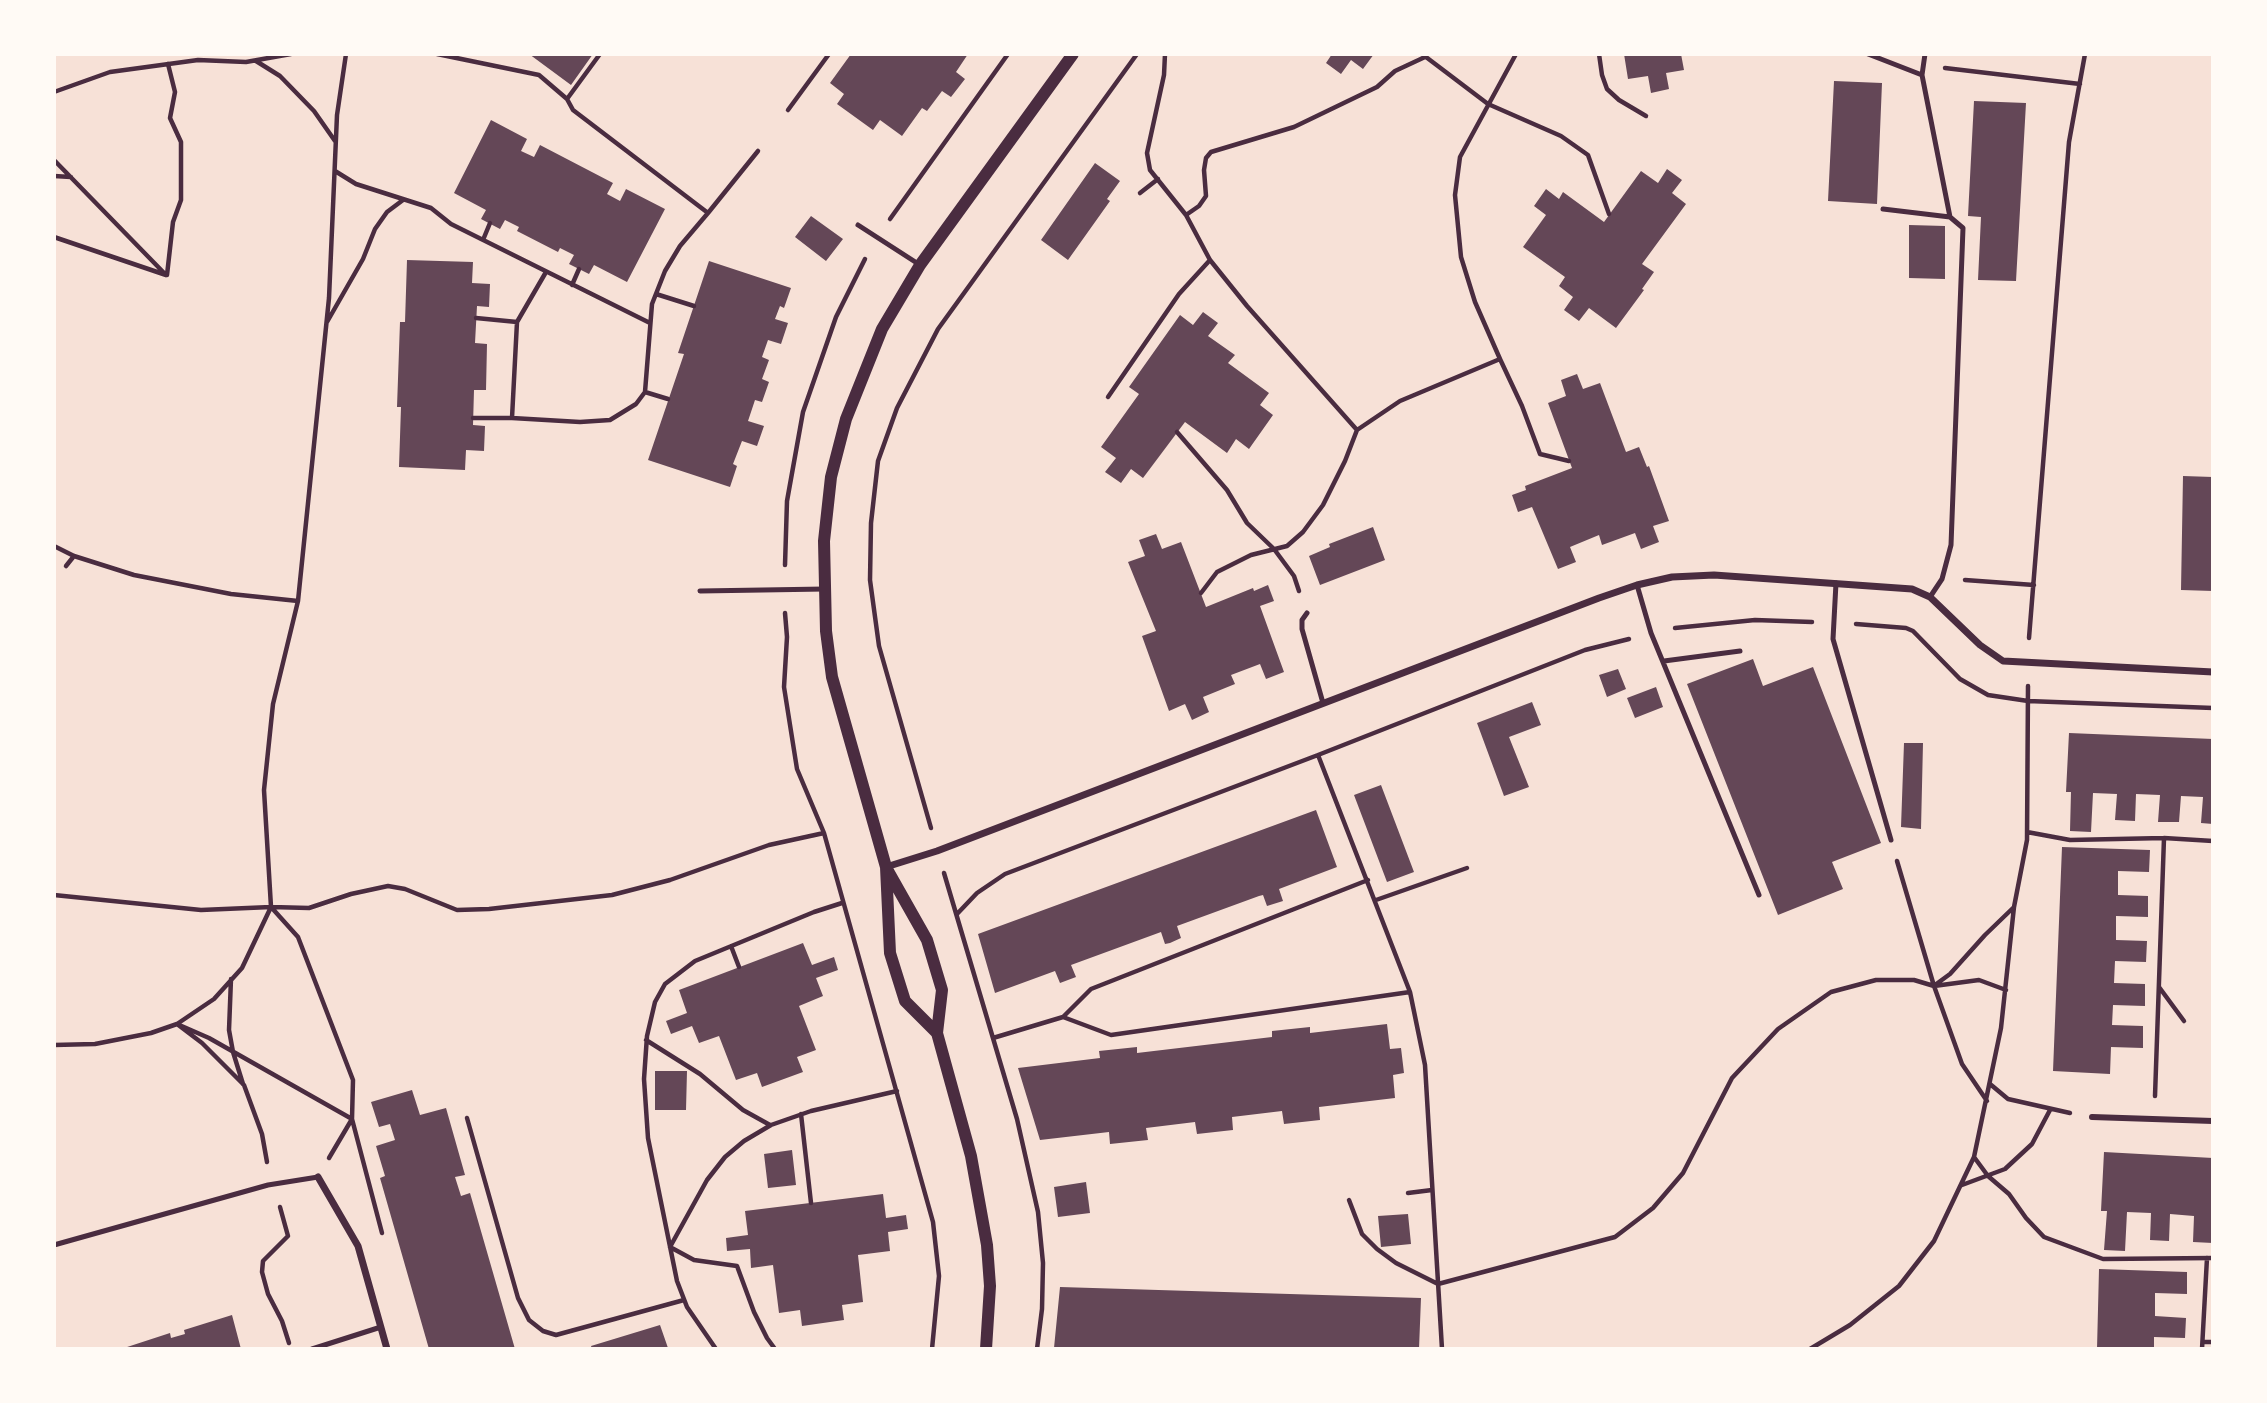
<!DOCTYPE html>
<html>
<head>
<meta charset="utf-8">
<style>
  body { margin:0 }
  #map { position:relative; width:2267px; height:1403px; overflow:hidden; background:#f7e1d7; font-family:Overpass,sans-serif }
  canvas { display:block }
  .frame { position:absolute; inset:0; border:56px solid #fffaf5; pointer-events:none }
</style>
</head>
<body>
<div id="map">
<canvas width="2267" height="1403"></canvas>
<div class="frame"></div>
</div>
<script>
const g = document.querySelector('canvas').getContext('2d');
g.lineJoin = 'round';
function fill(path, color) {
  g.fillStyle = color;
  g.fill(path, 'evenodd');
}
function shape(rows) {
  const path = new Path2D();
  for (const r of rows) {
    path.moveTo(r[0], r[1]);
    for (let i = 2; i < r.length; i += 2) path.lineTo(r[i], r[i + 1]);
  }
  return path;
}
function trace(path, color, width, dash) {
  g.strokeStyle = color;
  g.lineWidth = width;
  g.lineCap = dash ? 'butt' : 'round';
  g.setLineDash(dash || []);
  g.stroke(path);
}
const building = shape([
  [529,54,593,54,571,85],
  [851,54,968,54,956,72,965,79,951,97,942,91,927,111,922,108,902,136,880,120,873,130,837,104,844,94,830,83],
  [1332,54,1374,54,1363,69,1351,60,1341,74,1326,63],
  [1624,54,1681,54,1684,70,1666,73,1669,89,1651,93,1648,76,1628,79],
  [1834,81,1882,83,1877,204,1828,201],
  [1974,101,2026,103,2016,281,1978,280,1981,217,1968,216],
  [491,120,527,139,521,151,534,157,540,145,613,183,607,194,620,201,626,189,665,209,627,282,594,265,589,274,569,264,574,255,560,248,558,252,517,231,519,227,505,220,500,229,481,219,486,210,454,193],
  [1095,163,1120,181,1107,199,1110,201,1068,260,1041,240],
  [1667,169,1682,180,1672,193,1686,204,1642,264,1654,272,1642,289,1644,290,1616,328,1589,308,1579,321,1564,310,1573,297,1559,286,1565,277,1523,247,1546,215,1534,206,1546,189,1559,199,1563,192,1604,222,1641,171,1658,183],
  [811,216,843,239,826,261,795,237],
  [1909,225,1945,226,1945,279,1909,278],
  [407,260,473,262,472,283,490,284,489,307,477,306,475,343,487,344,486,390,474,390,473,425,485,426,484,451,466,450,465,470,399,467,401,407,397,407,400,322,405,322],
  [709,261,791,288,784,308,780,306,775,319,788,323,781,344,768,340,762,357,769,360,762,379,769,382,762,402,755,400,748,421,764,426,757,446,742,441,733,464,737,466,730,487,648,460,684,354,678,353],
  [1203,312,1218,323,1208,336,1235,355,1228,363,1269,393,1260,405,1273,415,1249,449,1236,439,1227,453,1185,422,1143,478,1131,469,1121,483,1105,472,1116,458,1101,447,1139,394,1129,387,1180,315,1193,325],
  [1577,374,1583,389,1600,383,1626,452,1639,447,1647,467,1649,466,1669,521,1653,526,1659,542,1641,549,1635,533,1602,545,1599,535,1570,547,1576,562,1558,569,1532,507,1518,512,1512,495,1526,490,1525,486,1572,468,1548,403,1566,396,1561,380],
  [2183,476,2213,477,2213,591,2181,590],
  [1373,527,1385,560,1320,585,1309,556,1330,547,1329,544],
  [1156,534,1162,549,1181,542,1206,607,1253,588,1254,591,1268,585,1274,601,1260,606,1284,672,1266,679,1260,664,1231,675,1235,684,1203,697,1209,712,1192,720,1185,704,1169,711,1142,636,1156,631,1128,562,1145,556,1139,540],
  [1753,659,1763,686,1813,667,1881,843,1832,862,1843,889,1778,915,1687,684],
  [1618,669,1626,689,1607,697,1599,675],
  [1656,687,1663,707,1635,718,1627,698],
  [1532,702,1541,725,1509,737,1529,787,1504,796,1477,723],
  [2069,733,2213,739,2213,824,2201,823,2203,797,2181,796,2179,822,2158,822,2160,795,2136,794,2135,821,2115,820,2117,794,2093,793,2091,832,2070,831,2071,792,2066,792],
  [1904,743,1923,743,1921,829,1901,827],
  [1381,785,1414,872,1387,882,1354,795],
  [1316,810,1337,867,1279,889,1283,901,1267,906,1263,895,1259,896,1177,926,1181,938,1170,943,1165,944,1161,932,1071,965,1076,977,1060,983,1055,971,995,993,978,934],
  [2062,847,2150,850,2149,872,2118,871,2118,895,2148,896,2148,917,2116,916,2116,940,2147,941,2146,962,2115,961,2114,983,2145,984,2145,1006,2113,1005,2112,1025,2143,1026,2143,1048,2111,1047,2110,1074,2053,1071],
  [803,943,812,965,834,957,838,970,816,978,823,996,799,1006,816,1050,797,1057,803,1072,762,1087,757,1073,736,1080,719,1036,699,1043,692,1026,671,1034,666,1021,687,1013,679,990],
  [1387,1024,1390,1049,1401,1048,1404,1073,1393,1075,1395,1098,1319,1107,1320,1120,1284,1124,1282,1111,1232,1117,1233,1130,1197,1134,1195,1122,1146,1128,1148,1140,1110,1144,1109,1132,1040,1140,1018,1068,1100,1058,1099,1051,1137,1047,1137,1053,1272,1037,1272,1031,1310,1027,1310,1033],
  [655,1071,687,1071,686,1110,655,1110],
  [412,1090,420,1115,446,1108,465,1175,455,1177,461,1196,470,1193,515,1349,429,1349,380,1178,385,1176,376,1146,395,1140,390,1124,379,1127,371,1102],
  [792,1150,796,1185,768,1188,764,1154],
  [2104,1152,2213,1158,2213,1243,2193,1242,2194,1216,2170,1214,2169,1241,2150,1240,2151,1213,2127,1212,2125,1251,2104,1250,2107,1211,2101,1211],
  [1086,1182,1090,1213,1058,1217,1054,1187],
  [883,1194,886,1218,906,1215,908,1229,888,1232,890,1251,858,1255,863,1302,842,1305,844,1320,802,1326,800,1310,779,1313,773,1265,751,1268,750,1249,727,1251,726,1238,748,1235,745,1211],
  [1408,1214,1411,1244,1381,1247,1378,1216],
  [2099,1269,2187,1272,2187,1294,2155,1293,2155,1316,2186,1318,2185,1338,2154,1337,2154,1349,2097,1349],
  [1060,1287,1421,1298,1419,1349,1054,1348],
  [232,1315,241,1349,121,1349,170,1333,171,1338,185,1334,184,1330],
  [660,1325,668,1348,592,1349,591,1346]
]);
const path = shape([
  [437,54,539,75,567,99],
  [1165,54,1164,75,1147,153,1150,170,1186,215,1210,260,1247,306,1357,430,1345,461,1323,505,1303,532,1287,546,1251,555,1217,572,1201,593],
  [1422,54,1488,104,1561,136,1588,155,1609,214],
  [1599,54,1602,75,1607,89,1619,100,1646,116],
  [256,61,280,76,314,111,335,141],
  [1945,68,2080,84],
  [54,92,110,72,198,60,246,62,291,54],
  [788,110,829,54],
  [54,160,166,275],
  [335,171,356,184,431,208,451,224,650,323],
  [54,176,71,177],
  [1140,193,1158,179],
  [708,213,758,151],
  [1186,215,1199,206,1206,196,1204,170,1206,158,1211,152,1294,127,1377,87,1395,71,1425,57],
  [890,219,1008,54],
  [54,237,166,275],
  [483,240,490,223],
  [167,275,173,222,181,200,181,142,170,118,175,92,168,64],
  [572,285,579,269],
  [656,294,694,306],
  [476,318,517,322,512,418,580,422,610,420,636,404,645,392,652,304,665,271,680,246,708,213,573,110,567,99,600,54],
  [327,322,363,259,375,229,387,212,403,200],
  [517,322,546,272],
  [1500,359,1475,302,1461,257,1455,195,1460,157,1516,54],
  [645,392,668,399],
  [1108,397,1179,294,1210,260],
  [473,418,512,418],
  [1357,430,1400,401,1500,359,1522,406,1540,454,1569,461],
  [1177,432,1227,490,1247,523,1274,549,1294,576,1299,591],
  [54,546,74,556,134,575,231,594,298,601],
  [785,565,787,501,803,412,836,317,865,259],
  [66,566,74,556],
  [1965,580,2034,585],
  [785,613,787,637,784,687,797,769,824,833,933,1222,939,1276,932,1349],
  [1856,624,1906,628,1913,631,1960,679,1988,695,2028,701,2213,708],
  [1675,628,1755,620,1812,622],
  [2029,638,2069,142,2085,54],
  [1318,755,1410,992,1425,1065,1442,1349],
  [931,828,879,646,870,580,871,523,878,461,897,408,938,329,1137,54],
  [2027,832,2070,840,2164,838,2213,841],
  [1897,861,1934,986,1962,1064,1987,1101],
  [944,873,1017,1119,1038,1212,1043,1263,1042,1309,1037,1349],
  [1368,880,1091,989,1063,1017,1111,1035,1410,992],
  [54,895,201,910,271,907,309,908,351,894,388,886,405,889,457,910,489,909,612,895,670,880,769,845,824,833],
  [1376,900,1467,868],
  [271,907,298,937,353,1080,352,1119,382,1233],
  [957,914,977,893,1005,874,1318,755,1585,650,1629,639],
  [731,946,739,967],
  [231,979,229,1030,233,1052,243,1084],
  [1935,985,1950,974,1985,935,2013,908],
  [2159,987,2184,1021],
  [993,1038,1063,1017],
  [646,1040,700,1074,743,1110,770,1125],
  [54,1045,95,1044,151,1033,177,1024,214,999,242,968,271,907,264,790,273,704,298,601,329,298,337,115,346,54],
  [1990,1084,2008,1099,2070,1113],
  [2155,1096,2164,838],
  [801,1114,811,1203],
  [467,1118,518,1298,529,1320,543,1331,556,1335,684,1300],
  [1974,1157,1988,1176,2009,1194,2026,1218,2044,1237,2103,1259,2213,1258],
  [267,1162,262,1134,244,1085,202,1043,177,1024,209,1038,352,1119,329,1158],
  [1962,1185,2005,1169,2032,1144,2050,1110],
  [1408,1193,1432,1190],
  [1349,1200,1362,1234,1377,1249,1396,1263,1438,1284,1615,1237,1653,1208,1683,1173,1732,1078,1778,1029,1831,992,1876,980,1914,980,1934,986,1979,980,2006,990],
  [280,1207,288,1236,263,1261,262,1272,268,1294,282,1321,289,1343],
  [2203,1342,2213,1342],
  [716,1349,687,1307,677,1281,648,1138,644,1079,647,1036,655,1002,665,984,695,961,814,912,842,903],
  [775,1349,767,1338,754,1312,737,1266,694,1260,670,1247,707,1180,725,1157,744,1141,771,1125,811,1111,897,1091],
  [1810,1349,1850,1325,1899,1286,1934,1241,1974,1157,2001,1028,2014,907,2027,840,2028,686],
  [2202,1349,2207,1258]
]);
const service = shape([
  [1868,54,1922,75,1950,217],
  [1922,75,1925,54],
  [1883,209,1950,217,1963,228,1951,545,1942,579,1930,597],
  [858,225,920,265],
  [1836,583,1833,639,1891,840],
  [1637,585,1651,633,1759,895],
  [700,591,825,589],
  [1307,613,1302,620,1302,629,1323,703],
  [1664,661,1740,651],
  [54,1245,268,1185,318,1177],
  [312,1349,381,1327]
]);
const pedestrian = shape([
  [2092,1117,2213,1121]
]);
const minor = shape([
  [886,867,937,851,1599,598,1637,585,1672,577,1714,575,1912,589,1930,597,1980,645,2003,661,2213,672],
  [318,1177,358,1246,387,1349]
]);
const tertiary = shape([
  [888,871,927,940,942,990,937,1033,971,1156,987,1245,990,1286,986,1349],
  [937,1033,905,1001,890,953,886,867,832,677,826,631,824,541,831,477,846,419,882,329,920,265,1073,54]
]);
fill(building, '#644757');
trace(path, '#4a2c40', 4.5);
trace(service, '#4a2c40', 5);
trace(pedestrian, '#4a2c40', 6);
trace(minor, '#4a2c40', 7);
trace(tertiary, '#4a2c40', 12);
</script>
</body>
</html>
